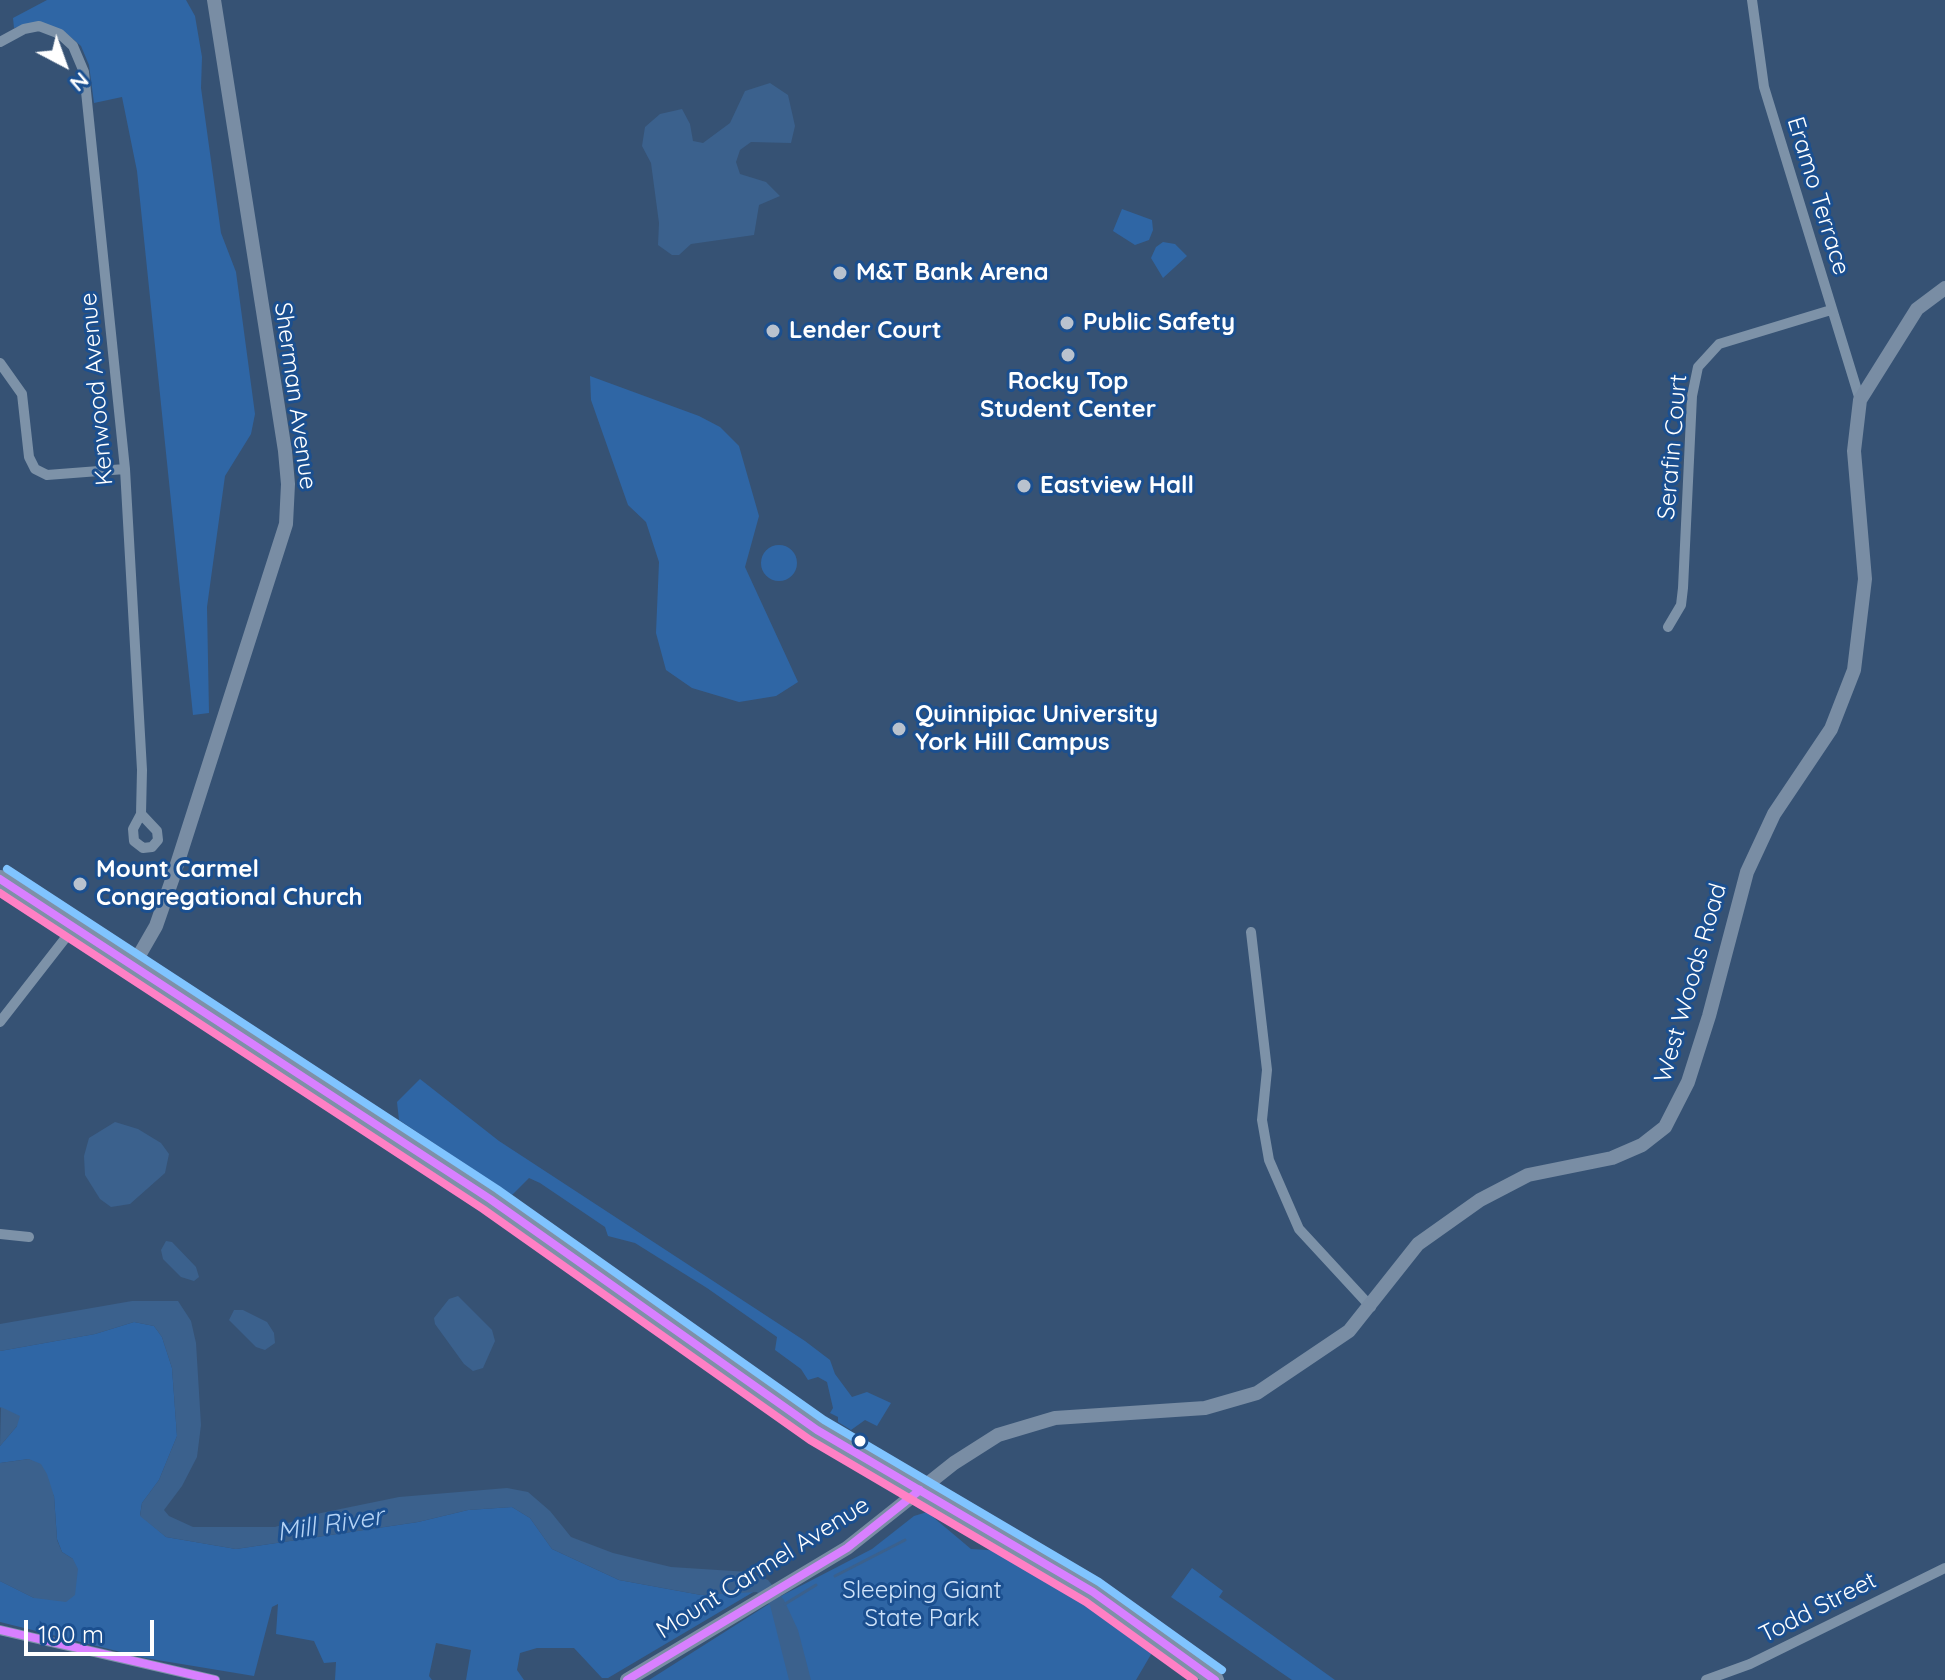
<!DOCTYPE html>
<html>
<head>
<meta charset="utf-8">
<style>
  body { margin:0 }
  #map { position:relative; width:1945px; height:1680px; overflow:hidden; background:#365274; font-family:Quicksand,sans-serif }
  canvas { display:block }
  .north { position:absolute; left:24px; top:24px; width:80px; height:80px; -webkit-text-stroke:6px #1b4f8f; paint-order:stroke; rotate:139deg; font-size:22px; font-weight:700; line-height:32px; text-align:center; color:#fff }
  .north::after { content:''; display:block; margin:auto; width:28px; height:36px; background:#fff; clip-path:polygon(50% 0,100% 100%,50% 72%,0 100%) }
  .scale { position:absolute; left:24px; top:1620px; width:130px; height:36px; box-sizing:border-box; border:4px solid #fff; border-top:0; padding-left:10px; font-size:24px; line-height:28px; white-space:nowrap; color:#fff; -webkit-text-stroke:6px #1b4f8f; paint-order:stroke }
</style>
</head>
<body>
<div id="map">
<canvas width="1945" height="1680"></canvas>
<div class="north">N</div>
<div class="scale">100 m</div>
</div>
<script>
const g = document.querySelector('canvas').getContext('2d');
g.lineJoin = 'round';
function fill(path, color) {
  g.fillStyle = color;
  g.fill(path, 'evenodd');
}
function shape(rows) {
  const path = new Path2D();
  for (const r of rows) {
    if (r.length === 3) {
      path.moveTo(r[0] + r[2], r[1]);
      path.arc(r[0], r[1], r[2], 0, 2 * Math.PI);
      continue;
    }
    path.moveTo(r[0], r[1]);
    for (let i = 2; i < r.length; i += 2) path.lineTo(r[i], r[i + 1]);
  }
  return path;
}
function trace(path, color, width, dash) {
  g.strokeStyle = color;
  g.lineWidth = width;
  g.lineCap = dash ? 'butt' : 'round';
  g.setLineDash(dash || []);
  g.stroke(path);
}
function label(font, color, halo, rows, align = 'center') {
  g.font = font + ' Quicksand,sans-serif';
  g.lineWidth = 6;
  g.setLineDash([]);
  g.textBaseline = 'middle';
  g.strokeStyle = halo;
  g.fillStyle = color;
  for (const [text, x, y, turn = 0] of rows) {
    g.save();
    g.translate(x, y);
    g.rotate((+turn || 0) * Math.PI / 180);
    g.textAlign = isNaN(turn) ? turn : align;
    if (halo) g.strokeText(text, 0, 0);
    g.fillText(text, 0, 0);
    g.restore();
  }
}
const green = shape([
  [47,0,186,0,195,16,202,57,201,88,221,233,236,272,255,414,251,434,225,476,207,607,209,713,193,715,137,171,122,97,94,103,89,65,81,46,67,34,48,26,30,24,14,28,13,18],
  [1122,209,1152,220,1153,230,1149,240,1135,245,1113,231],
  [1163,242,1175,244,1187,256,1163,278,1151,258,1156,247],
  [590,376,699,416,720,427,739,446,759,516,745,567,798,682,776,696,739,702,692,688,666,670,656,633,659,562,646,522,628,505,591,400],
  [779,563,18],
  [420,1079,499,1141,805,1341,830,1360,835,1374,852,1397,867,1392,891,1403,877,1426,865,1420,851,1430,838,1422,838,1417,830,1413,833,1408,827,1382,818,1377,808,1380,801,1369,775,1350,777,1337,707,1288,635,1243,608,1236,605,1227,540,1183,529,1178,512,1195,399,1120,397,1102],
  [134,1322,154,1326,162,1337,172,1368,177,1436,159,1480,142,1503,140,1515,166,1537,236,1549,418,1522,468,1510,512,1507,530,1518,552,1549,619,1580,701,1595,755,1591,608,1678,602,1678,574,1648,537,1648,520,1653,517,1670,524,1680,466,1680,471,1650,436,1643,429,1676,432,1680,335,1680,336,1662,324,1663,314,1641,276,1634,278,1604,272,1607,254,1676,145,1658,0,1622,0,1581,34,1598,73,1559,62,1552,57,1539,54,1496,29,1459,0,1463,0,1446,17,1426,0,1407,0,1351,95,1334],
  [927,1512,971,1549,1002,1551,1076,1594,1151,1644,1148,1648,1153,1651,1136,1680,649,1680,783,1595,872,1549,914,1516],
  [1192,1568,1223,1591,1219,1597,1335,1680,1292,1680,1171,1597]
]);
const water = shape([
  [770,83,788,95,795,126,791,143,751,142,740,150,736,162,740,174,766,182,780,196,759,205,754,235,691,244,679,255,672,255,658,245,659,223,651,163,642,146,645,127,660,114,682,109,690,124,693,141,703,143,730,123,745,91],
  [115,1122,138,1129,161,1143,169,1154,165,1173,130,1204,111,1207,100,1199,85,1175,84,1156,89,1138],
  [166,1241,172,1242,196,1267,199,1277,194,1281,181,1277,163,1259,161,1250],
  [458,1296,492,1330,495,1341,483,1368,473,1371,464,1364,435,1324,434,1318,449,1299],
  [132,1301,178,1301,191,1321,196,1343,201,1425,197,1457,182,1486,164,1510,169,1516,193,1527,275,1527,321,1513,399,1497,507,1488,528,1492,550,1511,571,1537,613,1553,671,1567,749,1572,768,1580,784,1600,798,1630,811,1680,789,1680,770,1605,757,1592,701,1595,619,1580,552,1549,530,1518,512,1507,468,1510,418,1522,236,1549,166,1537,140,1516,142,1503,159,1480,177,1436,172,1368,162,1337,154,1326,134,1322,95,1334,0,1351,0,1324],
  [234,1310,243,1310,267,1322,274,1333,275,1343,265,1350,256,1347,229,1320],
  [1,1407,20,1416,17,1426,0,1446],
  [29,1459,41,1464,47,1474,54,1496,57,1540,62,1552,73,1559,78,1569,75,1595,66,1602,34,1598,0,1581,0,1463]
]);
const stream = shape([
  [835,1576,905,1540],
  [785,1604,816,1585]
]);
const minor = shape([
  [1752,0,1764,87,1860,400],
  [0,42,24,29,39,26,60,34,73,46,84,72,125,469,142,770,141,814,133,829,134,841,143,848,152,847,158,840,157,831,141,814],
  [0,363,22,394,29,457,35,469,47,475,125,469],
  [1668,627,1681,605,1683,588,1692,396,1698,367,1719,344,1831,310],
  [1251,932,1267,1070,1262,1120,1269,1160,1299,1229,1371,1307],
  [0,1022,74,927],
  [0,1234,29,1237],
  [0,1630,215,1680],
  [1706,1680,1750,1664,1945,1568]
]);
const secondary = shape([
  [133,966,156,926,172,880,286,524,288,484,285,451,214,0],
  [627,1680,847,1548,954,1463,998,1435,1055,1418,1205,1408,1257,1393,1349,1331,1418,1244,1480,1200,1528,1175,1612,1158,1642,1145,1665,1127,1688,1082,1709,1016,1747,872,1774,814,1831,729,1854,670,1865,579,1854,451,1860,400,1917,309,1945,288]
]);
const trunk = shape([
  [0,879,490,1199,817,1430,1093,1592,1215,1680]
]);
const bus1 = shape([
  [0,879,490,1199,817,1430,1093,1592,1215,1680],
  [0,1630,215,1680],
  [627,1680,847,1548,920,1490]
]);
const bus2 = shape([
  [0,893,483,1209,810,1440,1086,1602,1194,1680]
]);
const bus3 = shape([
  [7,869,497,1189,824,1420,1099,1582,1222,1670]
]);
const markers = [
  [840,273,8,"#b9c2ce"],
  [1067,323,8,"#b9c2ce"],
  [773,331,8,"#b9c2ce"],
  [1068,355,8,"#b9c2ce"],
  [1024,486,8,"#b9c2ce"],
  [899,729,8,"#b9c2ce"],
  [80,884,8,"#b9c2ce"],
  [860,1441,7,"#fff"]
];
const streetNames = [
  ["Eramo Terrace",1818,196,73],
  ["Kenwood Avenue",97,389,-95],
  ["Sherman Avenue",295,396,82],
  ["Serafin Court",1673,447,-85],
  ["West Woods Road",1691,983,-74],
  ["Mount Carmel Avenue",763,1568,-32],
  ["Todd Street",1818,1608,-27]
];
const poiNames = [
  ["M&T Bank Arena",856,273],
  ["Public Safety",1083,323],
  ["Lender Court",789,331],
  ["Rocky Top",1068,382,"center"],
  ["Student Center",1068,410,"center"],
  ["Eastview Hall",1040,486],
  ["Quinnipiac University",915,715],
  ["York Hill Campus",915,743],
  ["Mount Carmel",96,870],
  ["Congregational Church",96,898]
];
const parkNames = [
  ["Sleeping Giant",922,1591],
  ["State Park",922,1619]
];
const waterNames = [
  ["Mill River",330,1525,-9]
];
fill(green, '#2f66a5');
fill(water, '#3b618d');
trace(stream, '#3b618d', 3);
trace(minor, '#7d92a8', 10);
trace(secondary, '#798da4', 14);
trace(trunk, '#7e90a7', 18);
trace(bus1, '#d880ff', 8);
trace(bus2, '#ff80c5', 8);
trace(bus3, '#80c4ff', 8);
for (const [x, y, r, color] of markers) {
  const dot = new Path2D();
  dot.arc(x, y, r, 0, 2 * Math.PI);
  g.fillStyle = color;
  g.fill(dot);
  trace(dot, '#1b4f8f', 3);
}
label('24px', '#fff', '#1b4f8f', streetNames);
label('bold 24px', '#fff', '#1b4f8f', poiNames, 'left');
label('24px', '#cfe3fa', '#1b4f8f', parkNames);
label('italic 26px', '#b5d3f5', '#1b4f8f', waterNames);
</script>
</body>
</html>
